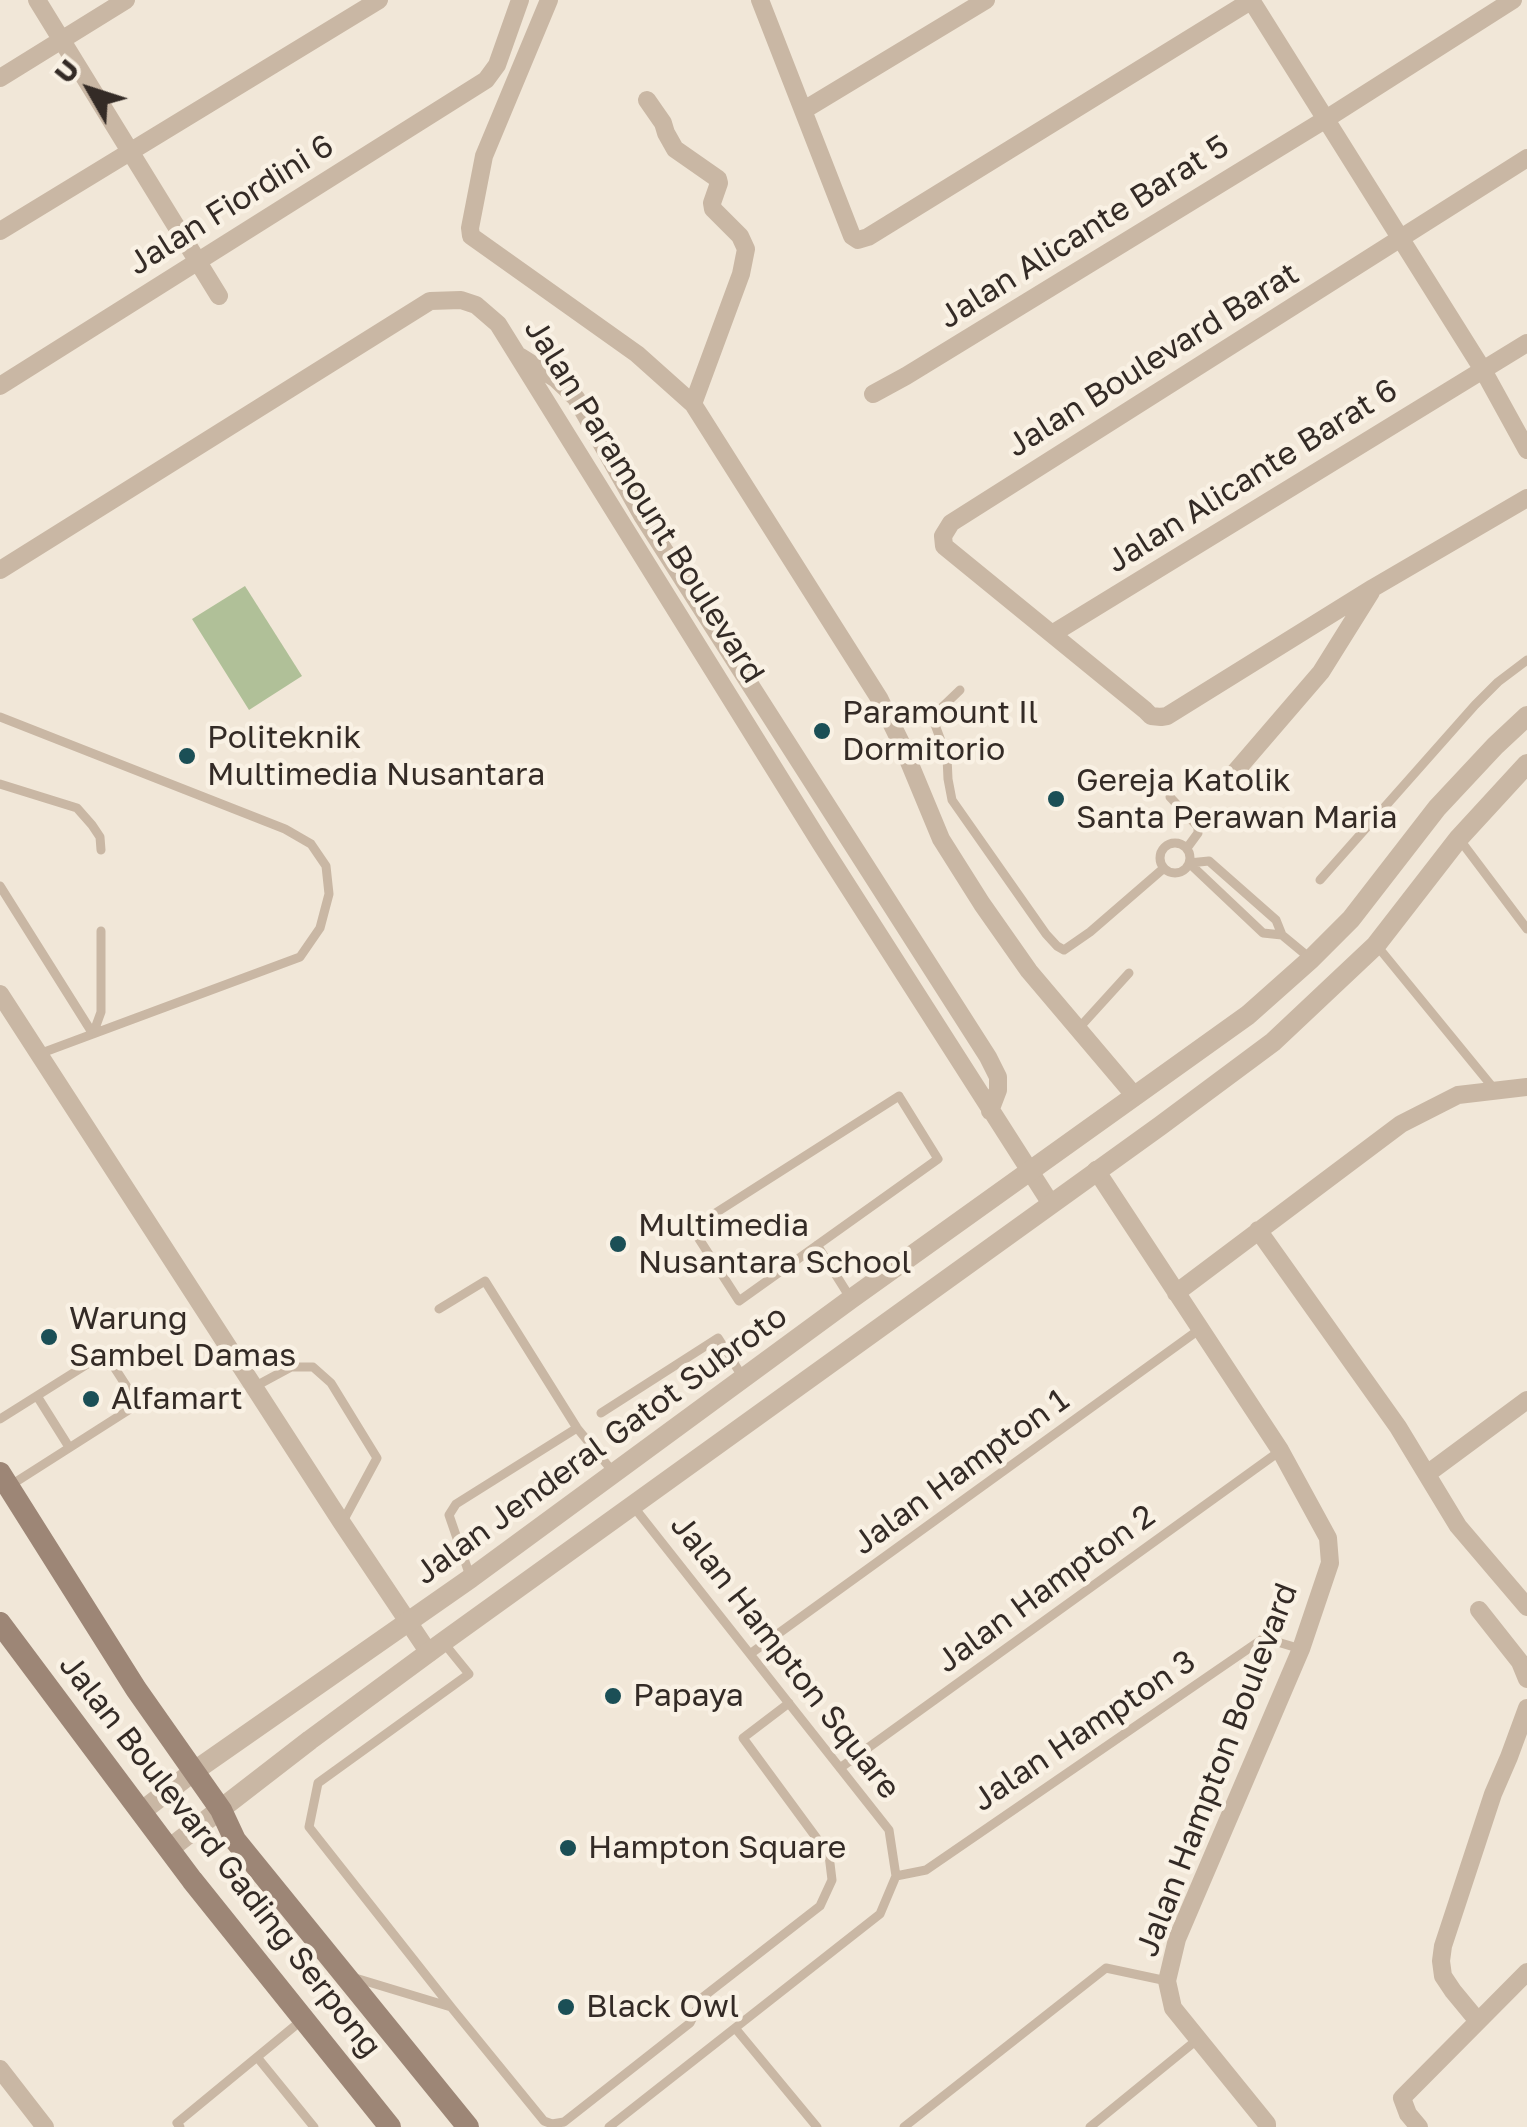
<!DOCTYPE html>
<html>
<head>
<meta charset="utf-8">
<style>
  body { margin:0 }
  #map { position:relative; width:1527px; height:2127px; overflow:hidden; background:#f1e7d8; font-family:"Golos Text",sans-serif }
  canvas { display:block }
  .north { position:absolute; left:40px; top:40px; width:100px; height:100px; -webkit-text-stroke:8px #f9f1e4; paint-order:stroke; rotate:309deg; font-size:28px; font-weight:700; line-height:40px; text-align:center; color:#342b26 }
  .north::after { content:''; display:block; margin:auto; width:35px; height:45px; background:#342b26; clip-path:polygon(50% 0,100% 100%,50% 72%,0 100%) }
</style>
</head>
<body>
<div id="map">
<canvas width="1527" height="2127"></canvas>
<div class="north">U</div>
</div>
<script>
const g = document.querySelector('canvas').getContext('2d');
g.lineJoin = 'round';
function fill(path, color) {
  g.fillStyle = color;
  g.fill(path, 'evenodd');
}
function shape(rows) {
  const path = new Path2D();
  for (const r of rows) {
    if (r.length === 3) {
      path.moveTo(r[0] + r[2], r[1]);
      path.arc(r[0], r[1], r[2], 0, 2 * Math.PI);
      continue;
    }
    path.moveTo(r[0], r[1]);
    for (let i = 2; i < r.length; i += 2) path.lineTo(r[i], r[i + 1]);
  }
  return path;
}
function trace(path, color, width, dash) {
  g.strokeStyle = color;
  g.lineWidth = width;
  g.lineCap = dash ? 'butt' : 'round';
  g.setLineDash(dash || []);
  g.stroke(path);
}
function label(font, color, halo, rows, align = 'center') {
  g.font = font + ' "Golos Text",sans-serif';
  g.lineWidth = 9;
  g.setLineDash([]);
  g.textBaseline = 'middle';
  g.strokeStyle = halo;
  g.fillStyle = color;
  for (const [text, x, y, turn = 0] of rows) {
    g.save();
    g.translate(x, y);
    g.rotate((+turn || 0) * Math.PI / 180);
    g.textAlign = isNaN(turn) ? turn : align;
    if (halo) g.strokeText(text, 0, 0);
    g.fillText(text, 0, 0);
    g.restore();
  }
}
const green = shape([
  [245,586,302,676,249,710,192,619]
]);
const service = shape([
  [960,690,936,713,934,722,947,757,948,779,952,800,1046,934,1057,946,1064,950,1090,932,1164,868],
  [0,717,285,829,311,844,326,866,329,894,320,928,300,957,39,1054],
  [0,784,77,808,92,825,100,837,101,850],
  [1170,797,1198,827,1198,833,1187,848],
  [1460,840,1527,929],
  [1175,858,15],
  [1189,863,1209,861,1276,920,1282,935,1311,959],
  [1189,863,1263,933,1282,935],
  [1320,880,1475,705,1498,682,1527,660],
  [0,886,93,1034],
  [1378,947,1495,1090],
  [1079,1028,1129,973],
  [93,1034,101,1012,101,931],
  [899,1096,938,1159,739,1301,692,1228,899,1096],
  [817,1245,851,1299],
  [439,1309,485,1281,577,1428,614,1473],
  [254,1387,291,1367,313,1367,331,1383,377,1458,342,1523],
  [37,1396,69,1447],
  [601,1413,718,1338,742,1376],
  [0,1419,105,1353,138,1404,11,1485],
  [470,1576,449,1515,456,1504,577,1428],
  [443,1642,469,1674,318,1783,309,1827,451,2007],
  [750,1654,1200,1329],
  [840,1768,1280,1451],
  [896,1876,926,1870,1264,1638,1301,1649],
  [352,1977,451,2007,544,2121,552,2124,564,2122,690,2023,703,1997,820,1906,832,1880,829,1855,743,1738,789,1703],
  [735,2028,817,2127],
  [257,2057,314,2127],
  [180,2127,177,2123,302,2020],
  [609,2127,880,1914,896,1876,889,1830,633,1506],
  [904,2127,1106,1968,1167,1981],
  [1090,2127,1198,2039]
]);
const minor = shape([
  [37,0,219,296],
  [549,0,484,156,470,228,471,236,637,354,693,404,741,274,746,249,740,236,713,209,712,203,719,183,718,179,675,149,666,133,663,123,647,100],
  [760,0,852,236,858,240,868,237,1252,0],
  [1251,0,1483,370,1527,450],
  [0,78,126,0],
  [804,110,986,0],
  [1527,158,951,523,943,536,944,546,1145,710,1151,716,1161,717,1167,716,1373,588,1527,498],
  [0,231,379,0],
  [521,357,556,379,576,398,643,517,988,1057,998,1077,998,1090,990,1111],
  [0,386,486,80,497,65,520,0],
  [873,394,906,376,1326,119,1513,0],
  [693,404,879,698,902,745,941,839,982,904,1029,971,1134,1095],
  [0,570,430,301,461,300,476,305,498,324,821,844,1051,1204],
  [1052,634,1527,343],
  [1229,779,1321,672,1371,592],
  [0,994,342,1523,429,1653],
  [1096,1170,1280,1450,1328,1538,1330,1563,1301,1649,1177,1939,1167,1981,1173,2008,1267,2124,1267,2127],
  [1258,1230,1398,1427,1458,1526,1527,1607],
  [1176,1293,1401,1124,1458,1095,1527,1087],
  [1427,1474,1527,1400],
  [1479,1610,1520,1662,1527,1679],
  [1477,2020,1453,1991,1443,1976,1441,1961,1443,1946,1493,1794,1509,1757,1527,1708],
  [0,2069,45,2127],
  [1419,2127,1408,2114,1402,2098,1527,1972]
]);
const tertiary = shape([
  [142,1811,193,1772,471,1578,851,1299,1248,1015,1311,959,1351,919,1437,808,1495,746,1527,716],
  [169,1849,310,1740,443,1642,1160,1126,1273,1042,1376,945,1459,838,1527,764]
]);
const secondary = shape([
  [0,1473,136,1689,221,1810,235,1840,468,2127],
  [0,1623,192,1880,390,2127]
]);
const markers = [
  [822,731,10,"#1b4f56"],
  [187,756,10,"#1b4f56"],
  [1056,799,10,"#1b4f56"],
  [618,1244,10,"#1b4f56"],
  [49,1337,10,"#1b4f56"],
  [91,1399,10,"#1b4f56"],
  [613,1696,10,"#1b4f56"],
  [568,1848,10,"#1b4f56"],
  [566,2007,10,"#1b4f56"]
];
const streetNames = [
  ["Jalan Fiordini 6",231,205,-32],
  ["Jalan Alicante Barat 5",1084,232,-32],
  ["Jalan Boulevard Barat",1153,360,-32],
  ["Jalan Alicante Barat 6",1252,476,-32],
  ["Jalan Paramount Boulevard",644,501,58],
  ["Jalan Jenderal Gatot Subroto",601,1445,-36],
  ["Jalan Hampton 1",961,1472,-36],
  ["Jalan Hampton 2",1046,1589,-36],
  ["Jalan Hampton Square",785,1657,52],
  ["Jalan Hampton 3",1084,1731,-34],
  ["Jalan Hampton Boulevard",1217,1770,-69],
  ["Jalan Boulevard Gading Serpong",220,1856,52]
];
const poiNames = [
  ["Paramount Il",842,713],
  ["Dormitorio",842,750],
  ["Politeknik",207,738],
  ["Multimedia Nusantara",207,775],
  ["Gereja Katolik",1076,781],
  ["Santa Perawan Maria",1076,818],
  ["Multimedia",638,1226],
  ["Nusantara School",638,1263],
  ["Warung",69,1319],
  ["Sambel Damas",69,1356],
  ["Alfamart",111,1399],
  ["Papaya",633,1696],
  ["Hampton Square",588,1848],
  ["Black Owl",586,2007]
];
fill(green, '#b0c098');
trace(service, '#c9b7a4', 9);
trace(minor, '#c9b7a4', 18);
trace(tertiary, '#c9b7a4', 20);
trace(secondary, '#9d8676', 22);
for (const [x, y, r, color] of markers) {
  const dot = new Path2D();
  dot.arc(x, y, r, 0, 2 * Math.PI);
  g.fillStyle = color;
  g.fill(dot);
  trace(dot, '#f9f1e4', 4);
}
label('32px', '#342b26', '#f9f1e4', streetNames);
label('32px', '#342b26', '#f9f1e4', poiNames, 'left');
</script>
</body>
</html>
